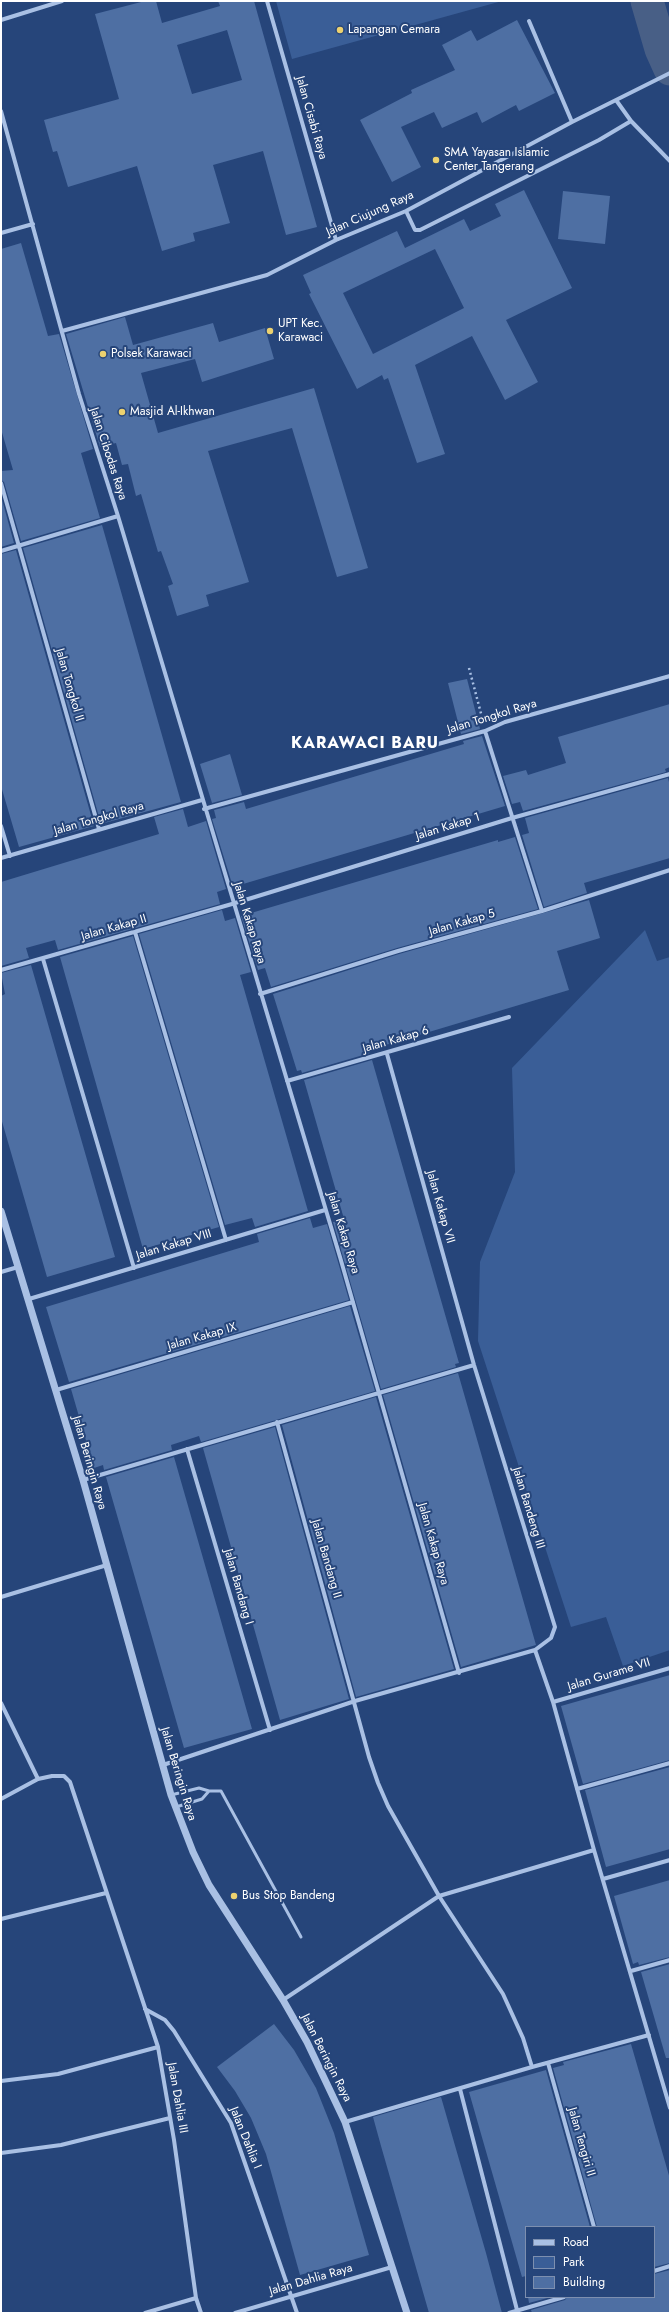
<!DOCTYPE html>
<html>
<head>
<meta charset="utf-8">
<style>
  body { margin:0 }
  #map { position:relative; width:671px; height:2314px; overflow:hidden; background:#26457a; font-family:Jost,sans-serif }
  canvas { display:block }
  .frame { position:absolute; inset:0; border:2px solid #fff; pointer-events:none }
  .legend { position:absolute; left:525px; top:2226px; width:130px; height:72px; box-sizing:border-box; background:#26457a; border:1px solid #7d8faf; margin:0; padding:5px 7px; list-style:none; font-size:12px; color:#fff }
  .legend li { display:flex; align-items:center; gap:8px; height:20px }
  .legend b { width:20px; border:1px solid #7d8faf }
</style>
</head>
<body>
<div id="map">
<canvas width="671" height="2314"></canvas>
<div class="frame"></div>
<ul class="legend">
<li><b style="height:5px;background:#a9c0e4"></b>Road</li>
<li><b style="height:11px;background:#3a5e97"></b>Park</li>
<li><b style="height:11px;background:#4e6fa3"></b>Building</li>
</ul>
</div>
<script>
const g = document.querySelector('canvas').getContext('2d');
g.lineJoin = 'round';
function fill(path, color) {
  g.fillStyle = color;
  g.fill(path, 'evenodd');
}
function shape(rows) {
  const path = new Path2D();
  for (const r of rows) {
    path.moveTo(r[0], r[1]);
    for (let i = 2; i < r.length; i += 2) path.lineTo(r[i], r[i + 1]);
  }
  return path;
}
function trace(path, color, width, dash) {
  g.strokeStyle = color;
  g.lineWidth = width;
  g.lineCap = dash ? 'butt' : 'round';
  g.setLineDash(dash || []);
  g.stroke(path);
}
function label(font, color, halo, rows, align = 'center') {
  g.font = font + ' Jost,sans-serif';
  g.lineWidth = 4;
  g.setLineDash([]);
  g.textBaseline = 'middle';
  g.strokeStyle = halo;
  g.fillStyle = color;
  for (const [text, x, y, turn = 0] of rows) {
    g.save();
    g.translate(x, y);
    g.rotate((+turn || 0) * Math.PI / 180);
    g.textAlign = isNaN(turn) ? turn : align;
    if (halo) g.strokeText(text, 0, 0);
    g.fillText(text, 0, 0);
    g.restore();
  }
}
const green = shape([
  [276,1,502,1,292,59],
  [645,930,657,961,670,957,670,1650,623,1666,606,1617,571,1627,478,1341,480,1262,515,1172,512,1068]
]);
const river = shape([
  [647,1,661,49,670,69]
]);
const building = shape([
  [145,1,156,1,162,23,220,6,218,1,254,1,317,227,286,235,263,151,213,165,230,223,193,233,195,241,162,251,137,166,68,187,57,151,53,152,44,120,119,99,95,14],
  [227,30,242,80,192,94,177,45],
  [517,20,555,93,519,111,516,105,482,123,477,112,442,128,434,112,401,127,421,167,392,182,360,120,412,93,411,90,455,70,442,45,471,30,477,41],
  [524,190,572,288,506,320,538,382,505,400,472,336,415,365,445,454,417,463,388,378,384,380,382,375,357,389,309,294,311,293,303,275,397,231,405,248,464,219,470,231,501,216,495,204],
  [435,249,464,308,373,354,343,293],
  [563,191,610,196,605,244,558,239],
  [21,243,48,336,59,334,93,449,81,453,100,518,21,541,4,482,1,480,1,471,13,470,1,429,1,249],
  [125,317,133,345,213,323,219,342,265,328,274,359,202,382,195,359,141,373,158,433,314,388,368,568,337,577,292,428,208,451,249,582,206,595,209,606,177,616,168,586,173,584,161,551,158,552,141,494,136,496,128,464,122,465,116,443,100,447,66,334],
  [1,496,14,543,1,547],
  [102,525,181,802,101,824,23,548],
  [16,550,94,826,19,847,1,786,1,554],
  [467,679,480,729,461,734,448,683],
  [670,704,670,767,665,769,666,772,523,811,520,802,512,804,503,776,526,770,528,775,566,763,558,737],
  [482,736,505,806,233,887,212,819,216,818,214,810,244,802,246,809,464,744,463,741],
  [230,754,242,795,212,803,200,764],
  [668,778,670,786,670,858,584,883,587,893,544,907,522,835,529,833,525,818],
  [183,809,188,827,206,821,226,889,217,892,220,904,58,950,55,940,26,948,29,958,1,966,1,882,159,834,154,817],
  [515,837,538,909,397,948,271,987,265,968,258,970,241,916,498,840,498,842],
  [589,900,600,938,557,951,569,990,369,1050,370,1053,302,1073,301,1070,297,1071,273,994,399,954],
  [222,910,225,921,235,918,251,972,240,975,308,1211,255,1227,252,1218,225,1225,139,934],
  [133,936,219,1227,143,1249,60,957],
  [31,965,115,1257,47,1277,1,1118,1,996,5,994,1,973],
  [372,1060,459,1363,455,1364,456,1367,381,1389,333,1222,344,1219,304,1080],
  [310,1218,313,1228,327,1224,349,1300,69,1382,46,1307,259,1242,257,1234],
  [350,1306,375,1391,201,1442,199,1436,171,1445,172,1450,104,1470,103,1465,94,1468,71,1389],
  [458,1373,536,1645,461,1667,383,1395],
  [376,1397,454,1669,356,1697,282,1425],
  [275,1427,349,1699,280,1720,203,1448],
  [174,1457,252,1729,184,1748,106,1477],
  [670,1675,670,1760,583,1784,561,1706],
  [670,1767,670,1849,606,1867,585,1790],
  [670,1880,670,1957,639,1965,638,1962,633,1964,614,1896],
  [670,1964,670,2058,666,2058,641,1972],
  [274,2024,294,2050,316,2088,334,2133,369,2255,300,2275,266,2154,251,2118,235,2091,217,2067],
  [631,2044,670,2179,670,2263,654,2267,654,2227,597,2227,553,2068,564,2065,563,2062],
  [546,2070,590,2227,526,2227,526,2276,522,2277,469,2092],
  [441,2097,486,2253,502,2313,429,2313,381,2146,373,2117],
  [670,2270,670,2313,532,2313,531,2310,565,2300,567,2297,654,2297,654,2274],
  [528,2297,551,2297,529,2303]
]);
const path = shape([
  [469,668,483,721]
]);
const service = shape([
  [171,1795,199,1788,209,1791,221,1791,301,1937],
  [176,1807,202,1799,209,1791]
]);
const minor = shape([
  [267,1,336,240],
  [1,20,62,1],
  [529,21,572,122],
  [616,100,631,121],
  [1,111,79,394,118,516,340,1257,459,1673],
  [406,211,415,230,420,230,599,140,631,121,670,161],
  [1,233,33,224],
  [62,331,267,275,336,240,406,211,572,122,670,73],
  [1,483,99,829],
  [1,551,118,516],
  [485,731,542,911],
  [204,809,485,731,505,722,670,676],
  [1,826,10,856],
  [1,858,202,800],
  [135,932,226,1240],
  [43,959,134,1268],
  [1,970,232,904,512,818,670,774],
  [260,994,398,951,542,911,670,870],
  [287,1081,509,1017],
  [1,1272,18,1267],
  [29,1299,325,1210],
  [56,1390,353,1302],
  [277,1422,369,1757,378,1783,388,1806,439,1896,503,1994,523,2038,532,2067],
  [187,1449,270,1730],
  [83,1480,474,1365],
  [1,1597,107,1565],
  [535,1650,553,1702,594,1850,670,2108],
  [553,1702,670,1668],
  [1,1703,38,1779,1,1799],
  [163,1765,355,1701,535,1650,551,1638,555,1627,474,1365,387,1054],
  [38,1779,52,1776,64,1776,70,1782,158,2047,174,2140,196,2298,201,2313],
  [577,1789,670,1763],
  [603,1879,670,1860],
  [1,1919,106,1893],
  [631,1971,670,1960],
  [283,2000,439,1896,594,1850],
  [145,2009,165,2020,174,2031,231,2123,297,2313],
  [548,2063,594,2227],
  [1,2081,58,2074,158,2047],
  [460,2089,517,2310],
  [345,2122,532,2067,649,2035],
  [1,2153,61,2145,170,2118],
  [654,2271,670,2266],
  [145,2313,196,2298],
  [235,2313,392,2267],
  [509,2313,564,2297]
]);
const tertiary = shape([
  [1,1211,83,1480,171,1795,193,1852,209,1885,283,2000,307,2042,345,2122,407,2313]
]);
const markers = [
  [340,30,4,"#ecd16f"],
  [436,160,4,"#ecd16f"],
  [270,331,4,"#ecd16f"],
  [103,354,4,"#ecd16f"],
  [122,412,4,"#ecd16f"],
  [234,1896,4,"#ecd16f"]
];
const poiNames = [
  ["Lapangan Cemara",348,30],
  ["SMA Yayasan Islamic",444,153],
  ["Center Tangerang",444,167],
  ["UPT Kec.",278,324],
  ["Karawaci",278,338],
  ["Polsek Karawaci",111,354],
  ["Masjid Al-Ikhwan",130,412],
  ["Bus Stop Bandeng",242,1896]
];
const streetNames = [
  ["Jalan Cisabi Raya",311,118,74],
  ["Jalan Ciujung Raya",370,214,-24],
  ["Jalan Cibodas Raya",108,454,72],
  ["Jalan Tongkol II",69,685,74],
  ["Jalan Tongkol Raya",492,717,-17],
  ["Jalan Tongkol Raya",99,819,-16],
  ["Jalan Kakap 1",448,827,-17],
  ["Jalan Kakap Raya",249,923,73],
  ["Jalan Kakap 5",462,923,-16],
  ["Jalan Kakap II",114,928,-16],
  ["Jalan Kakap 6",396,1040,-16],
  ["Jalan Kakap VII",440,1207,74],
  ["Jalan Kakap Raya",343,1233,73],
  ["Jalan Kakap VIII",174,1245,-17],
  ["Jalan Kakap IX",202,1337,-16],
  ["Jalan Beringin Raya",89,1463,74],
  ["Jalan Bandeng III",528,1508,73],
  ["Jalan Kakap Raya",433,1544,74],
  ["Jalan Bandang II",326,1559,74],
  ["Jalan Bandang I",238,1587,74],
  ["Jalan Gurame VII",609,1675,-17],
  ["Jalan Beringin Raya",178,1774,73],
  ["Jalan Beringin Raya",326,2058,63],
  ["Jalan Dahlia III",177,2098,80],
  ["Jalan Dahlia I",245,2138,68],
  ["Jalan Tengiri II",581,2142,74],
  ["Jalan Dahlia Raya",311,2280,-16]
];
const districtNames = [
  ["KARAWACI BARU",365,744]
];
fill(green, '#3a5e97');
trace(river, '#485f86', 33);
fill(building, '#4e6fa3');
trace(path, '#a9c0e4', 2.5, [2, 3]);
trace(service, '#a9c0e4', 3);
trace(minor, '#a9c0e4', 4);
trace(tertiary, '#a9c0e4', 7);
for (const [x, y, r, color] of markers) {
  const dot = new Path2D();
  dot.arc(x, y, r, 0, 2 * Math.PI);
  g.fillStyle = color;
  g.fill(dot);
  trace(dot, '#26457a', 1.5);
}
label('12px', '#fff', '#26457a', poiNames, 'left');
label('12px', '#fff', '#26457a', streetNames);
g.letterSpacing = '1px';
label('bold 16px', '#fff', '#26457a', districtNames);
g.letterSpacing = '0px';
</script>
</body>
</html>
